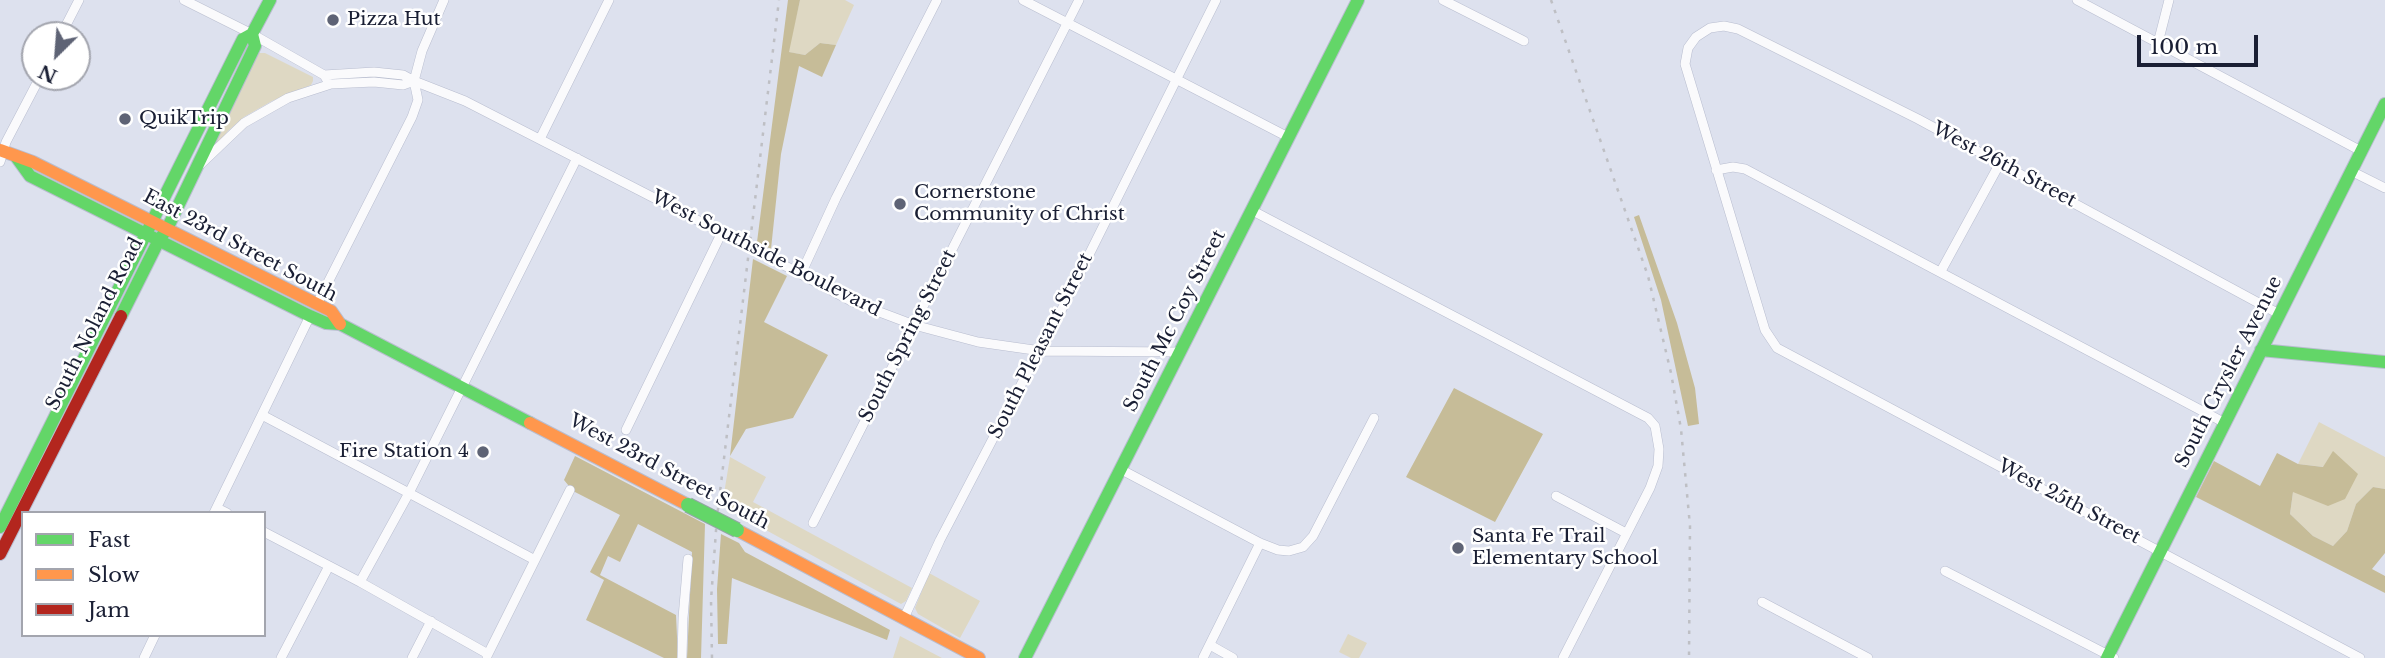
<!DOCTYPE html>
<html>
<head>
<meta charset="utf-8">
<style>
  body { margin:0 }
  #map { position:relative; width:2385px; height:658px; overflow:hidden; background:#dde1ee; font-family:"Libre Baskerville",serif }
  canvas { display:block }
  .legend { position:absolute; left:21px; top:511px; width:245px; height:126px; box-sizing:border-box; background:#fff; border:2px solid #a3a5ae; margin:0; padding:9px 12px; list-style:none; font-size:21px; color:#1a1f34 }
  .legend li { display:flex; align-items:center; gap:14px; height:35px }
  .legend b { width:35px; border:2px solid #a3a5ae }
  .north { position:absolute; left:21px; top:21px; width:70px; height:70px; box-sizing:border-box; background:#fff; border:2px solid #a3a5ae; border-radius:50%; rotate:205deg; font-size:19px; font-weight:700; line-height:28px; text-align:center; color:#1a1f34 }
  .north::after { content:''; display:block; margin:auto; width:24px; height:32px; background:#5e6375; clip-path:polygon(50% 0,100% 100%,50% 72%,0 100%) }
  .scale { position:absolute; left:2137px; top:35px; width:121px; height:32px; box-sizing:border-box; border:4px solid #1a1f34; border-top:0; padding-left:9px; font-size:21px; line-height:24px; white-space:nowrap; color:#1a1f34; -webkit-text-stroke:5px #fff; paint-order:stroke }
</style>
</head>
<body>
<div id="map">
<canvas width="2385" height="658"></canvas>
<ul class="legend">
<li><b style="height:9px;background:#63d668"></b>Fast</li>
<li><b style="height:9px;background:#ff974d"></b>Slow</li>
<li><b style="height:9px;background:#b3261e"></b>Jam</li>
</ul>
<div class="north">N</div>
<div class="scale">100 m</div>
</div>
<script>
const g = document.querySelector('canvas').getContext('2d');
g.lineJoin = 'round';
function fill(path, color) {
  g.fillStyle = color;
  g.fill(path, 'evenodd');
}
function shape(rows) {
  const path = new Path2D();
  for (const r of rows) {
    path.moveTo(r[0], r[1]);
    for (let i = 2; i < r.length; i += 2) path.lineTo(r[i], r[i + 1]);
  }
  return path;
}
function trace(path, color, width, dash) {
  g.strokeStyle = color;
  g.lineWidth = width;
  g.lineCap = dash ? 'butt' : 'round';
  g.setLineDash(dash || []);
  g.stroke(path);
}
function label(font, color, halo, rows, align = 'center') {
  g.font = font + ' "Libre Baskerville",serif';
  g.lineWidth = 5;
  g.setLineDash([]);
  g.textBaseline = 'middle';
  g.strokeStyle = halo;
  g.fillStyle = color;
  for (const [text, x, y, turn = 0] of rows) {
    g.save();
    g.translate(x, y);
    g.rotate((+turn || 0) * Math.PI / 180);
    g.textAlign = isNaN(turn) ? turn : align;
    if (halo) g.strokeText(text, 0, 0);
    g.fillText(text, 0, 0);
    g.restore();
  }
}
const green = shape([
  [800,0,845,0,854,5,836,45,820,43,805,55,788,52],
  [259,53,265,53,313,77,313,81,311,85,272,101,244,117,228,131,216,147,213,145],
  [2319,422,2385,457,2385,489,2373,487,2356,504,2347,531,2333,546,2313,536,2290,514,2293,492,2324,467,2298,464],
  [730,457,766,477,753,502,912,588,906,601,901,604,722,506],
  [929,573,980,601,960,638,918,614,915,608],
  [1348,634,1367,643,1359,658,1351,658,1339,652],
  [900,636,942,658,893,658]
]);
const forest = shape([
  [788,0,800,0,789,52,805,55,820,43,836,45,822,77,799,66,781,154,771,249,757,242],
  [1639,215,1677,323,1695,388,1699,424,1688,426,1661,300,1634,217],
  [753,259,787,276,764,322,828,355,793,418,746,429,730,456],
  [1454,388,1543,434,1495,522,1406,477],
  [2333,451,2358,474,2345,499,2328,506,2293,492,2290,514,2313,536,2333,546,2347,531,2356,504,2373,487,2385,489,2385,553,2372,569,2385,576,2385,593,2196,497,2214,461,2260,486,2277,453,2298,464,2323,467],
  [575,456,705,524,701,658,687,658,692,552,638,524,620,562,608,556,600,575,676,615,678,658,664,658,586,620,604,580,590,572,620,515,573,491,564,480],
  [721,534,739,543,745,552,890,630,887,640,732,578,727,644,718,644,717,589]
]);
const street = shape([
  [184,0,252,34,324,75,327,80],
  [1023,0,1288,137],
  [1443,0,1524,41],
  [2077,0,2361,151],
  [61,35,79,0],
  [2158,43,2169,0],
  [324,75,374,72,403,75,414,81,465,101,738,241],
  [540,139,609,0],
  [0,162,6,142,40,77],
  [201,164,244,123,288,98,331,84,374,82,403,85,414,81],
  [1716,170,1733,167,1745,169,2225,423],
  [2351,171,2385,188],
  [1253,211,1648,418,1655,426,1659,449,1658,466,1650,488,1563,658],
  [761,253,853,302,914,325,978,342,1041,351,1180,352],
  [1941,271,2000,163],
  [801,274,836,198,937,0],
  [317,304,412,117,418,100,414,81,422,51,444,0],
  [2279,314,1918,119,1738,29,1724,26,1710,28,1696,37,1688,48,1685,64,1765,330,1777,348,2360,658],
  [262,415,535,560],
  [626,430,722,232],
  [1120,469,1260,543,1278,550,1289,551,1303,547,1313,536,1374,418],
  [1556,496,1626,533],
  [217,508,227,513],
  [214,513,310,316],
  [813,523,1079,0],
  [264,532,360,582,488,654],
  [1945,571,2114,658],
  [360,582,409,493,577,158],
  [1762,602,1868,658],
  [904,618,940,540,1035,358,1041,351,1216,0],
  [1210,645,1233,658],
  [487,656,570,490],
  [144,658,155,635],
  [281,658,329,566],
  [412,658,431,621],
  [682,658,683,618,688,559],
  [1203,658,1260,543]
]);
const fast = shape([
  [17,158,30,176,310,316,326,323,340,324,530,423],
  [121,316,159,240,167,229,255,46,252,34],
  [2261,350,2385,362],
  [0,527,243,39,252,34,270,0],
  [1025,658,1358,0],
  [2107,658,2385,104]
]);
const slow = shape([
  [0,150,33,162,331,311,340,324],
  [530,423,688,505],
  [737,530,979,658]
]);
const jam = shape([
  [0,554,121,316]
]);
const rail = shape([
  [1551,0,1648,276,1671,373,1681,429,1690,526,1689,658],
  [712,658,711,600,717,517,779,0]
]);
const streetBridge = shape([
  [738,241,761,253]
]);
const fastBridge = shape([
  [688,505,737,530]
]);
const markers = [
  [333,20,7,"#5e6375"],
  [125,119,7,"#5e6375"],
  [900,204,7,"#5e6375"],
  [483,452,7,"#5e6375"],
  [1458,548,7,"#5e6375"]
];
const poiNames = [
  ["Pizza Hut",347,20],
  ["QuikTrip",139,119],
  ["Cornerstone",914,193],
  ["Community of Christ",914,215],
  ["Fire Station 4",469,452,"right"],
  ["Santa Fe Trail",1472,537],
  ["Elementary School",1472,559]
];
const streetNames = [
  ["West 26th Street",2004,165,28],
  ["East 23rd Street South",240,246,28],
  ["West Southside Boulevard",766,254,27],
  ["South Mc Coy Street",1175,321,-63],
  ["South Noland Road",95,324,-63],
  ["South Spring Street",908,336,-63],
  ["South Pleasant Street",1041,346,-63],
  ["South Crysler Avenue",2229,372,-63],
  ["West 23rd Street South",669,472,28],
  ["West 25th Street",2069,502,28]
];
fill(green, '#ded8c3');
fill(forest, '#c6bc98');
trace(street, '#b8bdcf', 10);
trace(fast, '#b8bdcf', 14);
trace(slow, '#b8bdcf', 14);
trace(jam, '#b8bdcf', 14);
trace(street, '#fafafc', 9);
trace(fast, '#63d668', 12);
trace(slow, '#ff974d', 12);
trace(jam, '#b3261e', 12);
trace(rail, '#bebfc4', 2.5, [3.5, 7]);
trace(streetBridge, '#b8bdcf', 10, []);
trace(fastBridge, '#93a6a3', 16, []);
trace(streetBridge, '#fafafc', 9);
trace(fastBridge, '#63d668', 14);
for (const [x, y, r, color] of markers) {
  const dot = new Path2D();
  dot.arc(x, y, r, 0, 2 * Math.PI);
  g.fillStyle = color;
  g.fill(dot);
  trace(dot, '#fff', 2.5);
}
label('19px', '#1a1f34', '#fff', poiNames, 'left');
label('19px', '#1a1f34', '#fff', streetNames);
</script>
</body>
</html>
